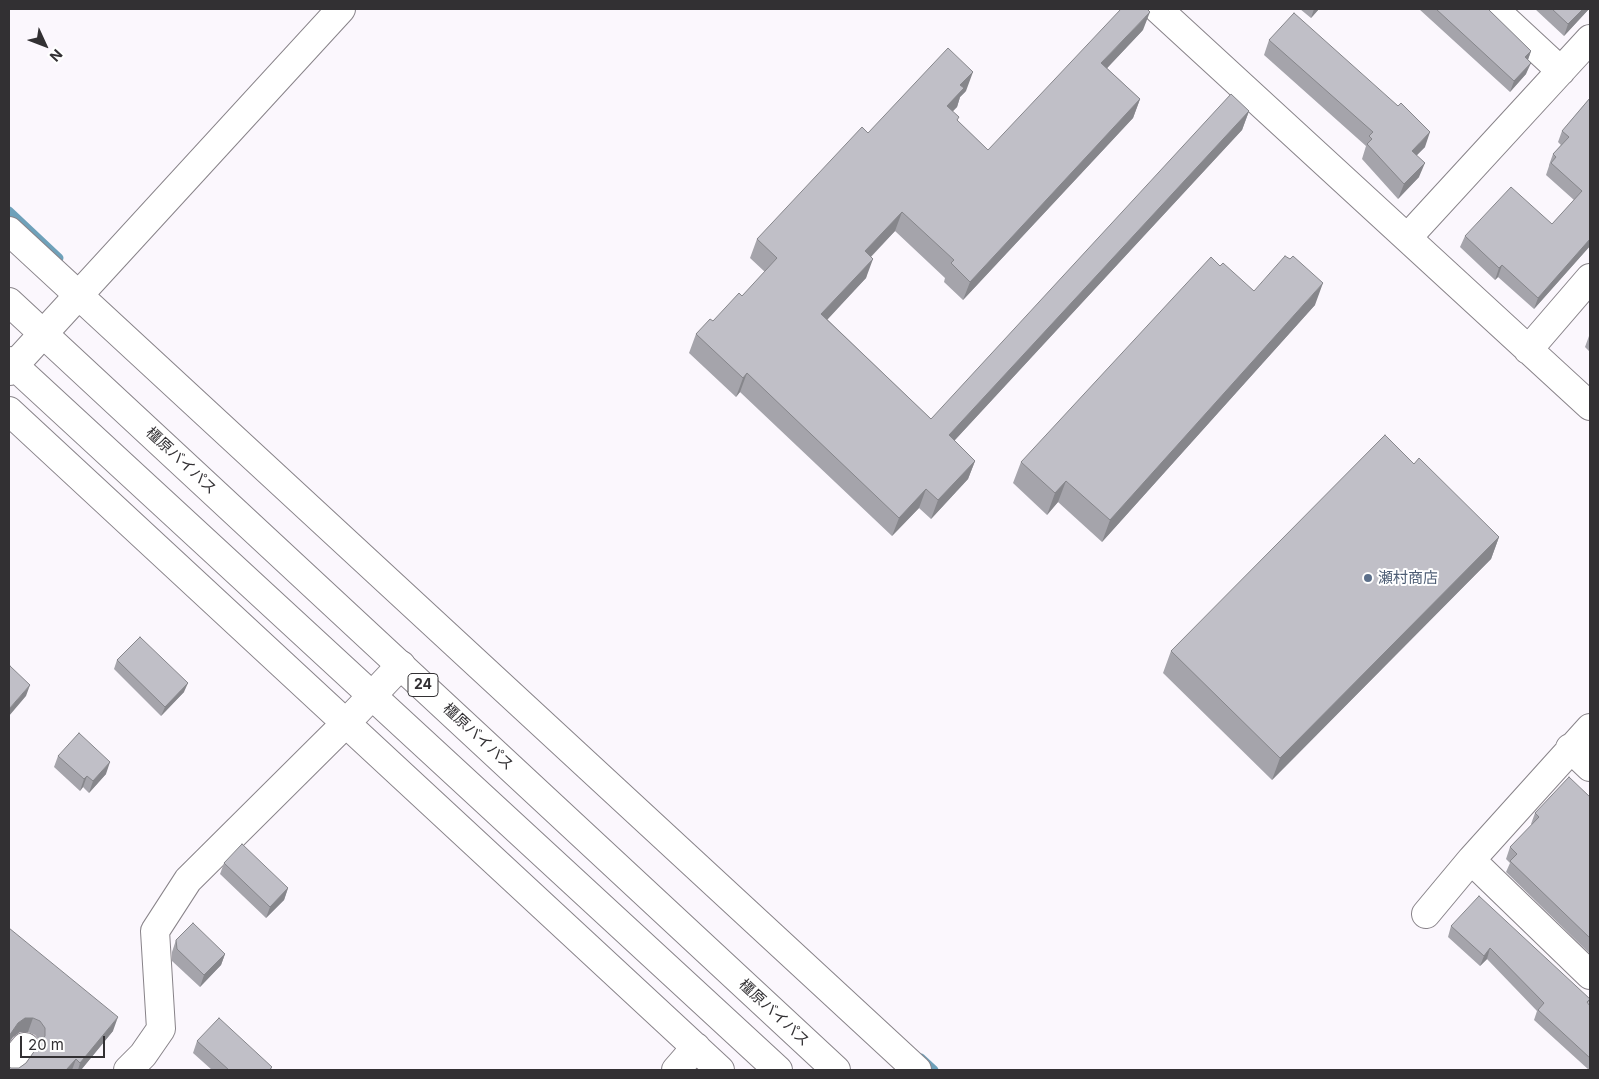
<!DOCTYPE html>
<html>
<head>
<meta charset="utf-8">
<style>
  body { margin:0 }
  #map { position:relative; width:1599px; height:1079px; overflow:hidden; background:#fbf7fd; font-family:Inter,sans-serif }
  canvas { display:block }
  .frame { position:absolute; inset:0; border:10px solid #323033; pointer-events:none }
  .north { position:absolute; left:20px; top:20px; width:50px; height:50px; -webkit-text-stroke:4px #fff; paint-order:stroke; rotate:133deg; font-size:14px; font-weight:700; line-height:20px; text-align:center; color:#323033 }
  .north::after { content:''; display:block; margin:auto; width:18px; height:22px; background:#323033; clip-path:polygon(50% 0,100% 100%,50% 72%,0 100%) }
  .scale { position:absolute; left:20px; top:1036px; width:85px; height:22px; box-sizing:border-box; border:2px solid #323033; border-top:0; padding-left:6px; font-size:15px; line-height:18px; white-space:nowrap; color:#323033; -webkit-text-stroke:4px #fff; paint-order:stroke }
</style>
</head>
<body>
<div id="map">
<canvas width="1599" height="1079"></canvas>
<div class="frame"></div>
<div class="north">N</div>
<div class="scale">20 m</div>
</div>
<script>
const g = document.querySelector('canvas').getContext('2d');
g.lineJoin = 'round';
function shape(rows) {
  const path = new Path2D();
  for (const r of rows) {
    path.moveTo(r[0], r[1]);
    for (let i = 2; i < r.length; i += 2) path.lineTo(r[i], r[i + 1]);
  }
  return path;
}
function trace(path, color, width, dash) {
  g.strokeStyle = color;
  g.lineWidth = width;
  g.lineCap = dash ? 'butt' : 'round';
  g.setLineDash(dash || []);
  g.stroke(path);
}
function fill(path, color) {
  g.fillStyle = color;
  g.fill(path, 'evenodd');
}
function label(font, color, halo, rows, align = 'center') {
  g.font = font + ' Inter,"Noto Sans JP",sans-serif';
  g.lineWidth = 4;
  g.setLineDash([]);
  g.textBaseline = 'middle';
  g.strokeStyle = halo;
  g.fillStyle = color;
  for (const [text, x, y, turn = 0] of rows) {
    g.save();
    g.translate(x, y);
    g.rotate((+turn || 0) * Math.PI / 180);
    g.textAlign = isNaN(turn) ? turn : align;
    if (halo) g.strokeText(text, 0, 0);
    g.fillText(text, 0, 0);
    g.restore();
  }
}
const stream = shape([
  [9,211,59,258],
  [921,1058,934,1070]
]);
const minor = shape([
  [1158,9,1590,406],
  [1494,9,1561,71],
  [9,231,917,1070],
  [1408,237,1590,39],
  [1528,350,1590,278],
  [9,371,341,9],
  [9,411,720,1070],
  [1590,728,1471,860,1590,975],
  [1570,748,1590,767],
  [1426,914,1471,860],
  [9,1067,25,1047],
  [128,1070,143,1055,161,1029,155,931,188,880,345,724,401,665],
  [676,1070,696,1047]
]);
const highway = shape([
  [9,302,836,1070],
  [9,361,778,1070]
]);
const wall = shape([
  [1300,9,1319,9,1311,18],
  [1419,9,1488,9,1531,51,1528,60,1526,74,1510,92],
  [1535,9,1589,9,1564,36],
  [1143,30,1107,68,1140,99,1133,118,963,300,944,282,945,278,895,231,871,257,866,278,827,319,931,419,1249,111,1242,130,954,441,975,461,968,479,931,519,919,508,892,536,740,392,736,397,689,353,696,334,713,321,742,296,765,272,750,258,757,239,868,133,966,91,960,97,957,107,952,111,958,121,988,150],
  [1269,40,1425,147,1417,155,1419,177,1398,199,1362,159,1366,146,1264,55],
  [1590,98,1590,246,1534,309,1498,277,1495,280,1460,247,1465,236,1552,224,1574,200,1546,175,1549,166,1549,165,1553,154,1561,145,1558,142,1562,131],
  [1220,266,1254,291,1315,305,1102,542,1058,502,1047,515,1013,483,1021,462],
  [1590,334,1590,352,1585,347,1589,336],
  [1414,464,1499,537,1491,559,1272,780,1163,673,1171,651],
  [117,660,184,692,161,716,114,669],
  [58,756,106,774,89,793,83,787,80,791,54,767],
  [1590,797,1590,954,1506,872,1510,863,1506,859,1510,847,1532,825,1531,824,1535,813],
  [224,863,288,888,284,900,266,918,220,874],
  [1451,926,1590,999,1588,1004,1590,1006,1590,1070,1589,1070,1534,1020,1537,1011,1487,959,1480,966,1448,937],
  [9,928,113,1031,81,1070,9,1070,11,1068,19,1068,26,1063,40,1044,40,1042,35,1035,28,1032,20,1032,13,1037,9,1043],
  [176,940,225,954,221,965,200,987,172,961,172,952],
  [197,1041,272,1067,271,1070,212,1070,193,1053]
]);
const shadedWall = shape([
  [1314,9,1319,9,1311,18],
  [1583,9,1589,9,1564,36,1568,24],
  [1150,12,1143,30,1094,82,1101,63],
  [1531,51,1527,62,1525,57],
  [1531,63,1526,74,1510,92,1514,81],
  [973,72,966,91,960,97,957,107,940,125,947,106,960,85],
  [1140,99,1133,118,963,300,970,282],
  [1249,111,1242,130,942,454,949,435],
  [1430,132,1425,147,1407,165,1412,151],
  [1425,163,1419,177,1398,199,1404,184],
  [902,212,895,231,858,270,865,251],
  [1590,239,1590,246,1534,309,1538,298],
  [873,259,866,278,815,333,821,314],
  [1502,265,1498,277,1495,280,1499,268],
  [1323,283,1315,305,1102,542,1110,520],
  [747,373,740,392,736,397,743,378],
  [975,461,968,479,931,519,938,500],
  [1066,481,1058,502,1047,515,1055,493],
  [926,489,919,508,892,536,899,518],
  [1499,537,1491,559,1272,780,1280,758],
  [188,683,184,692,161,716,165,707],
  [30,685,26,696,9,716,9,709],
  [110,762,106,774,89,793,93,781],
  [87,776,83,787,80,791,84,779],
  [288,888,284,900,266,918,270,907],
  [1490,948,1487,959,1480,966,1484,956],
  [225,954,221,965,200,987,204,975],
  [118,1017,113,1031,81,1070,78,1070,80,1063],
  [25,1018,33,1018,28,1032,20,1032,13,1037,9,1043,9,1036,18,1023],
  [76,1059,72,1070,66,1070]
]);
const building = shape([
  [1121,9,1147,9,1150,12,1101,63,1140,99,970,282,951,263,954,260,902,212,865,251,873,259,821,314,931,419,1231,94,1249,111,949,435,975,461,938,500,926,489,899,518,747,373,743,378,696,334,710,319,713,321,739,293,742,296,777,258,757,239,862,127,868,133,948,48,973,72,960,85,964,88,947,106,959,117,957,120,988,150,1121,9],
  [1436,9,1488,9,1531,51,1525,57,1531,63,1514,81,1436,9],
  [1552,9,1583,9,1568,24,1552,9],
  [1294,13,1398,106,1401,103,1430,132,1412,151,1425,163,1404,184,1367,144,1372,139,1369,136,1373,132,1269,40,1294,13],
  [1590,98,1590,239,1538,298,1502,265,1499,268,1465,236,1511,187,1552,224,1582,191,1551,163,1556,157,1553,154,1569,137,1562,131,1590,98],
  [1285,256,1290,259,1293,256,1323,283,1110,520,1066,481,1055,493,1021,462,1211,257,1220,266,1223,263,1254,291,1285,256],
  [1385,435,1414,464,1419,458,1499,537,1280,758,1171,651,1385,435],
  [140,637,188,683,165,707,117,660,140,637],
  [10,666,30,685,9,709,9,668,10,666],
  [79,733,110,762,93,781,87,776,84,779,58,756,79,733],
  [1569,777,1590,797,1590,938,1510,861,1517,854,1510,847,1539,817,1535,813,1569,777],
  [242,844,288,888,270,907,224,863,242,844],
  [1479,896,1590,999,1587,1002,1590,1006,1590,1058,1538,1010,1544,1003,1490,948,1484,956,1451,926,1479,896],
  [193,923,225,954,204,975,177,949,176,940,193,923],
  [9,928,118,1017,80,1063,76,1059,66,1070,9,1070,9,1067,11,1068,19,1068,26,1063,45,1036,45,1028,40,1021,33,1018,25,1018,18,1023,9,1036,9,928],
  [219,1018,272,1067,269,1070,229,1070,197,1041,219,1018]
]);
const markers = [
  [1368,578,5,"#5c6f8a"]
];
const shields = [
  [423,685,30]
];
const shieldNames = [
  ["24",423,685]
];
const streetNames = [
  ["橿原バイパス",181,461,43],
  ["橿原バイパス",478,737,43],
  ["橿原バイパス",774,1013,43]
];
const serviceNames = [
  ["瀬村商店",1378,578]
];
trace(stream, '#6ea1ba', 9);
trace(minor, '#888389', 30);
trace(highway, '#888389', 30);
trace(minor, '#fff', 28);
trace(highway, '#fff', 28);
fill(wall, '#a5a4ab');
fill(shadedWall, '#86868b');
fill(building, '#c0bfc7');
trace(building, '#86868b', 1);
for (const [x, y, r, color] of markers) {
  const dot = new Path2D();
  dot.arc(x, y, r, 0, 2 * Math.PI);
  g.fillStyle = color;
  g.fill(dot);
  trace(dot, '#fff', 2);
}
for (const [x, y, w] of shields) {
  const box = new Path2D();
  box.roundRect(x - w / 2, y - 11.5, w, 23, 4);
  g.fillStyle = '#fff';
  g.fill(box);
  trace(box, '#323033', 1);
}
label('bold 14px', '#323033', null, shieldNames);
label('15px', '#323033', '#fff', streetNames);
label('15px', '#4e5e75', '#fff', serviceNames, 'left');
</script>
</body>
</html>
